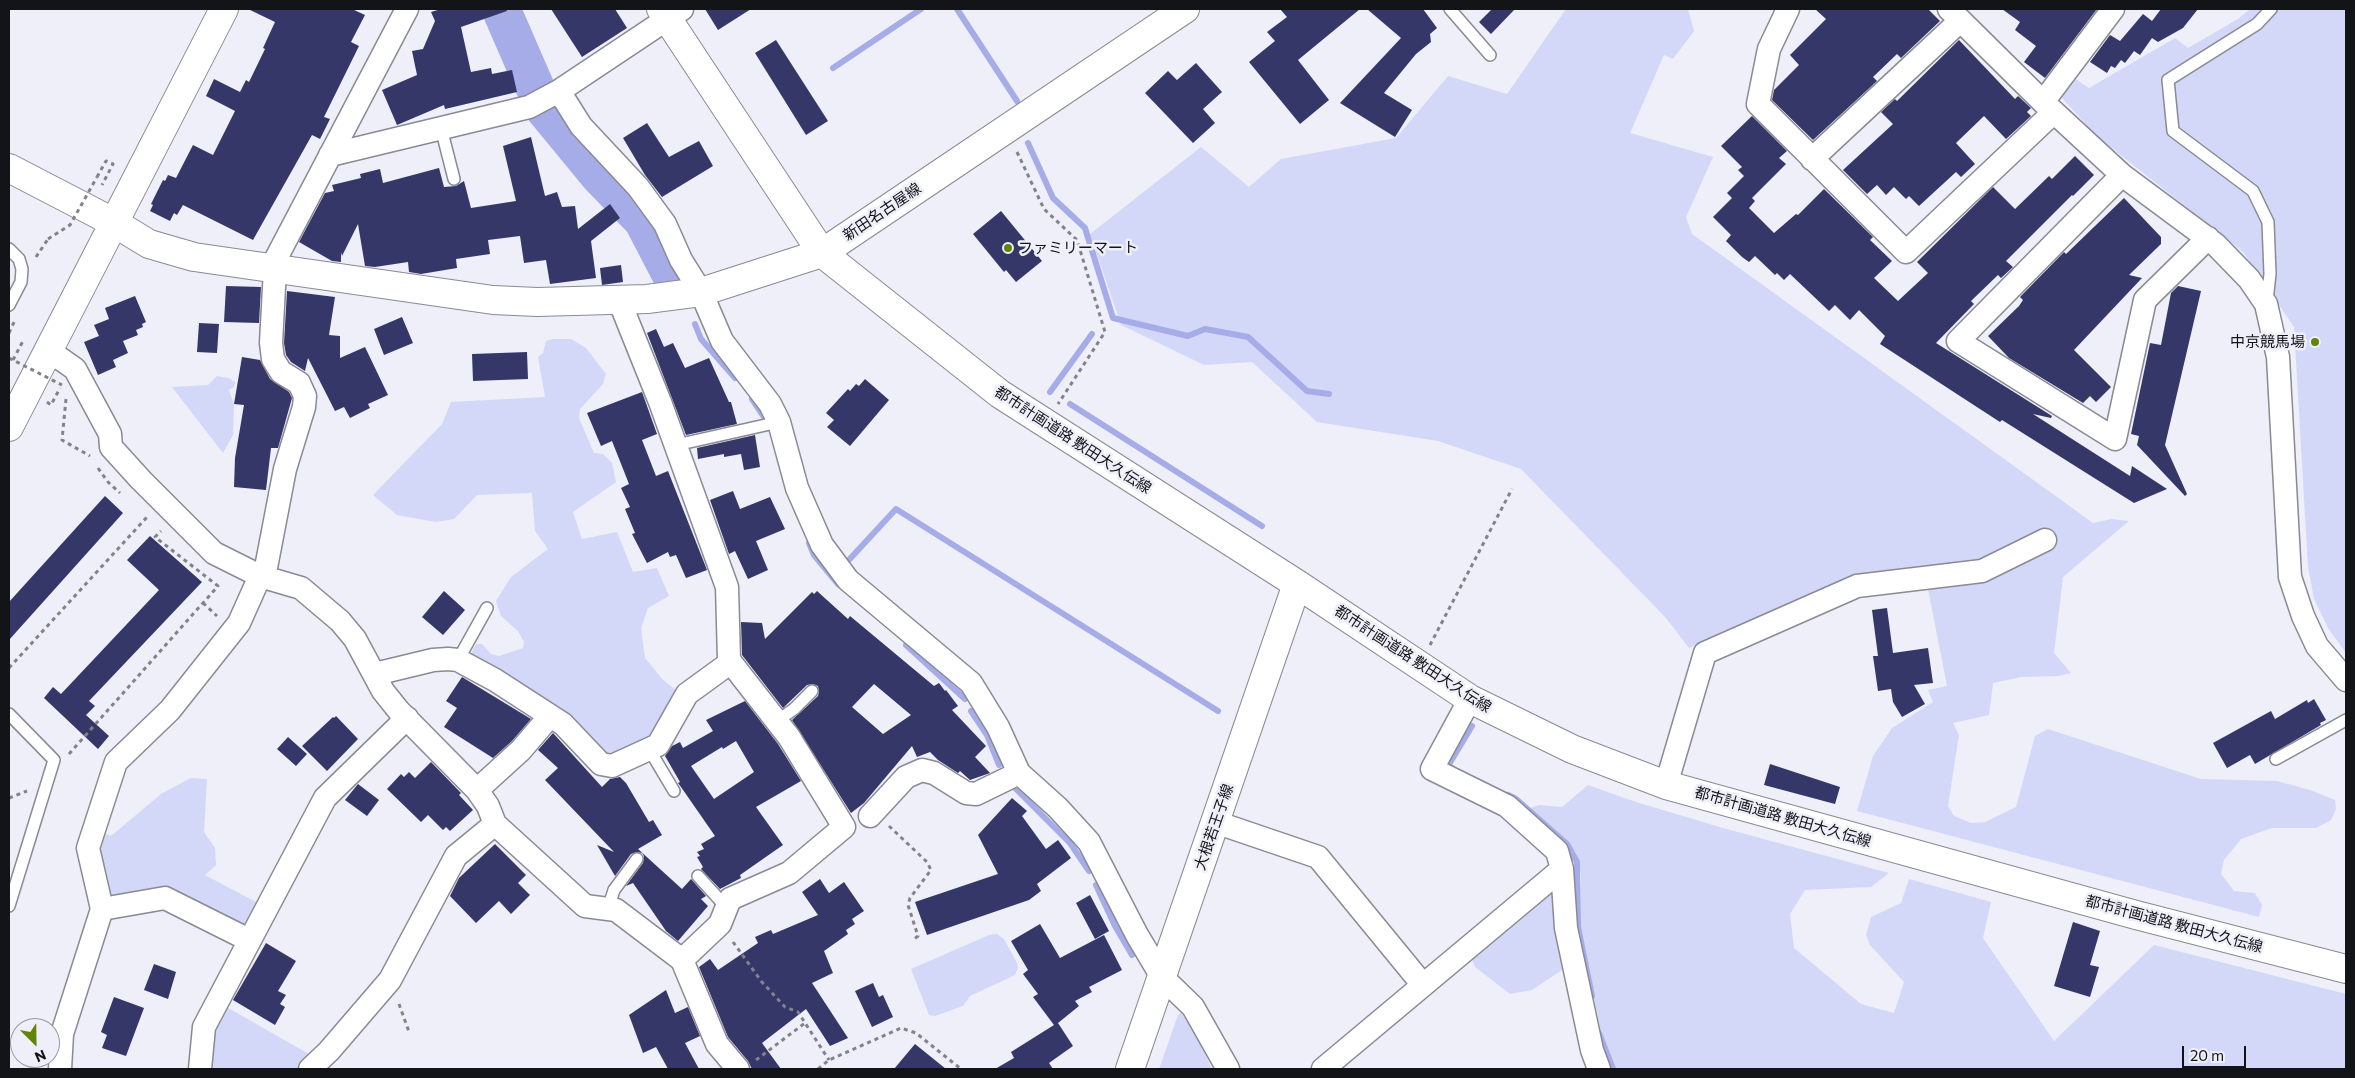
<!DOCTYPE html>
<html>
<head>
<meta charset="utf-8">
<style>
  body { margin:0 }
  #map { position:relative; width:2355px; height:1078px; overflow:hidden; background:#eeeff9; font-family:Commissioner,sans-serif }
  canvas { display:block }
  .frame { position:absolute; inset:0; border:10px solid #131417; pointer-events:none }
  .north { position:absolute; left:10px; top:1018px; width:50px; height:50px; box-sizing:border-box; background:#eeeff9; border:1px solid #96979f; border-radius:50%; rotate:157deg; font-size:14px; font-weight:700; line-height:20px; text-align:center; color:#131417 }
  .north::after { content:''; display:block; margin:auto; width:18px; height:22px; background:#608507; clip-path:polygon(50% 0,100% 100%,50% 72%,0 100%) }
  .scale { position:absolute; left:2182px; top:1046px; width:64px; height:22px; box-sizing:border-box; border:2px solid #131417; border-top:0; padding-left:6px; font-size:15px; line-height:18px; white-space:nowrap; color:#131417; -webkit-text-stroke:4px #eeeff9; paint-order:stroke }
</style>
</head>
<body>
<div id="map">
<canvas width="2355" height="1078"></canvas>
<div class="frame"></div>
<div class="north">N</div>
<div class="scale">20 m</div>
</div>
<script>
const g = document.querySelector('canvas').getContext('2d');
g.lineJoin = 'round';
function fill(path, color) {
  g.fillStyle = color;
  g.fill(path, 'evenodd');
}
function shape(rows) {
  const path = new Path2D();
  for (const r of rows) {
    path.moveTo(r[0], r[1]);
    for (let i = 2; i < r.length; i += 2) path.lineTo(r[i], r[i + 1]);
  }
  return path;
}
function trace(path, color, width, dash) {
  g.strokeStyle = color;
  g.lineWidth = width;
  g.lineCap = dash ? 'butt' : 'round';
  g.setLineDash(dash || []);
  g.stroke(path);
}
function label(font, color, halo, rows, align = 'center') {
  g.font = font + ' Commissioner,"Noto Sans JP",sans-serif';
  g.lineWidth = 5;
  g.setLineDash([]);
  g.textBaseline = 'middle';
  g.strokeStyle = halo;
  g.fillStyle = color;
  for (const [text, x, y, turn = 0] of rows) {
    g.save();
    g.translate(x, y);
    g.rotate((+turn || 0) * Math.PI / 180);
    g.textAlign = isNaN(turn) ? turn : align;
    if (halo) g.strokeText(text, 0, 0);
    g.fillText(text, 0, 0);
    g.restore();
  }
}
const green = shape([
  [1566,9,1688,9,1694,31,1673,59,1664,55,1630,133,1713,157,1686,217,1692,234,2093,523,2112,519,2129,521,2063,577,2054,653,2071,673,2058,676,2021,677,1993,683,1989,715,1953,723,1959,735,1948,806,1954,816,1971,823,1985,822,2016,807,2035,736,2048,729,2201,779,2277,781,2310,790,2335,800,2336,809,2331,820,2316,828,2272,828,2241,839,2224,860,2221,874,2234,891,2255,893,2262,905,2259,917,1857,811,1873,756,1892,728,1933,702,1928,690,1947,686,1928,589,1987,582,2003,564,1982,562,1773,612,1689,648,1666,618,1521,469,1438,441,1317,422,1252,362,1204,365,1121,325,1090,234,1201,147,1249,187,1281,159,1396,138,1448,76,1507,94],
  [2250,9,2346,9,2346,653,2328,628,2314,599,2308,567,2294,327,2243,252,2098,137,2060,96,2074,78,2089,88,2175,38,2188,48,2238,19],
  [553,339,571,339,586,348,606,374,603,384,580,409,579,418,594,453,603,454,612,463,616,482,573,512,582,539,617,532,633,572,657,568,669,596,648,608,641,628,645,658,663,680,680,693,656,739,610,761,469,658,476,644,482,644,491,654,499,656,523,648,524,642,518,631,501,616,496,601,511,577,548,549,535,531,532,493,477,495,454,519,436,522,397,515,373,495,442,424,451,402,545,397,538,357,543,353,546,341],
  [217,376,229,378,235,382,234,387,229,390,234,405,233,435,223,453,172,387,208,385],
  [191,778,207,779,204,832,215,848,216,865,205,875,260,904,249,922,239,926,111,897,98,852,104,833,111,836,161,794],
  [1588,785,1636,802,1723,828,1889,873,1871,887,1805,890,1790,914,1794,948,1861,1004,1894,1013,1904,982,1870,945,1866,935,1871,917,1901,903,1909,879,1991,902,1983,938,2054,1041,2154,945,2346,994,2346,1069,1615,1069,1602,1037,1580,928,1581,877,1579,862,1570,844,1530,808,1539,805,1562,807],
  [1549,889,1556,895,1565,968,1532,990,1510,994,1475,967,1470,955],
  [997,934,1004,939,1017,963,1018,968,1015,975,970,996,963,1006,935,1016,929,1015,911,969,989,935],
  [223,1005,314,1057,300,1069,208,1069,209,1037],
  [1181,1013,1195,1033,1212,1069,1159,1069,1178,1015]
]);
const stream = shape([
  [957,9,1017,101],
  [833,68,921,9],
  [1028,143,1053,198,1085,228,1113,318,1188,336,1205,329,1248,337,1307,391,1329,394],
  [695,324,701,339,735,378],
  [1050,392,1092,334],
  [752,399,764,417],
  [1070,404,1262,526],
  [809,543,814,555,838,584],
  [847,562,896,509,1218,711],
  [906,645,965,699],
  [971,711,987,735,999,765],
  [1452,768,1448,766,1472,726],
  [1016,789,1070,843,1089,871],
  [1508,795,1516,799,1567,844,1577,862,1578,927,1592,996],
  [1096,885,1115,926,1132,955],
  [1599,1033,1613,1069]
]);
const river = shape([
  [501,9,544,108,600,176,643,220,670,272]
]);
const building = shape([
  [248,9,352,9,365,15,351,42,359,46,324,117,330,119,320,139,312,135,253,240,183,205,177,215,174,213,170,221,150,211,153,205,151,204,163,180,165,181,168,175,176,178,193,145,213,155,235,111,206,96,214,79,240,92,246,80,249,82,265,49,263,48,275,22],
  [441,9,506,9,507,11,461,27,471,72,491,68,492,74,512,70,517,92,445,109,444,105,397,125,382,90,417,75,412,51,423,49,435,21,431,12],
  [551,9,615,9,627,28,582,57],
  [705,9,751,9,718,30],
  [1280,9,1360,9,1298,60,1329,100,1300,124,1249,62,1275,41,1267,32,1287,17],
  [1367,9,1423,9,1437,28,1430,34,1431,42,1416,54,1384,93,1412,110,1395,137,1340,103,1401,38],
  [1492,9,1515,9,1491,34,1479,22],
  [1815,9,1928,9,1940,21,1901,58,1897,54,1873,77,1877,81,1813,140,1772,100,1774,90,1799,65,1790,55,1826,19],
  [2002,9,2097,9,2045,78,2024,62,2036,46,2015,30,2020,22],
  [2161,9,2198,9,2183,28,2158,42,2152,38,2140,55,2134,51,2125,63,2121,60,2115,68,2111,66,2107,73,2090,62,2110,35,2120,41,2143,14,2152,21],
  [776,40,828,121,806,135,755,53],
  [1959,40,2015,99,2018,96,2031,108,2027,112,2031,116,2006,139,1984,116,1956,143,1975,164,1961,177,1956,172,1919,206,1909,196,1906,199,1894,187,1886,195,1877,185,1867,194,1843,170,1893,124,1881,112,1895,99,1897,101],
  [1196,63,1222,92,1203,109,1215,123,1193,143,1145,93,1168,71,1177,80],
  [1752,116,1787,151,1779,158,1786,164,1752,198,1755,201,1749,208,1774,233,1796,214,1798,215,1824,189,1873,237,1870,240,1892,261,1874,278,1898,301,1928,273,1917,262,1993,187,2015,209,2049,176,2052,179,2075,156,2094,175,2073,196,2072,195,2006,261,2013,267,2001,278,1998,275,1971,301,1974,304,1936,343,2052,416,2051,418,2033,414,2130,476,2132,466,2167,489,2134,503,2002,420,2000,422,1963,398,1880,344,1885,336,1859,310,1850,320,1835,305,1829,311,1790,274,1784,280,1777,273,1775,275,1755,256,1749,262,1742,257,1726,241,1731,235,1713,217,1732,198,1727,193,1744,176,1738,170,1742,167,1721,146],
  [647,123,669,157,699,141,713,166,662,197,645,175,623,138],
  [531,137,545,196,557,192,562,207,575,206,578,229,610,204,620,218,591,241,596,278,550,284,546,260,524,263,520,236,488,240,490,254,456,259,457,268,421,274,409,272,408,262,375,267,365,266,358,224,342,256,341,252,341,262,332,261,299,242,325,193,334,191,332,185,361,178,360,174,380,169,383,183,439,168,444,187,456,186,464,181,471,208,516,201,503,146],
  [2124,198,2161,237,2161,244,2129,275,2142,278,2074,350,2111,387,2096,402,2090,396,2083,403,2009,358,1988,336,2019,306,2023,300,2020,297,2064,252,2066,254],
  [1001,211,1042,261,1016,282,1006,270,1004,272,973,234],
  [621,265,623,282,602,285,600,268],
  [226,286,261,287,259,323,224,322],
  [2178,286,2201,291,2165,445,2187,494,2185,496,2137,445,2139,436,2131,434,2150,343,2161,345,2171,293],
  [287,291,335,297,329,335,340,336,340,358,365,347,388,395,368,404,370,408,350,418,344,407,335,411,308,358,305,371,291,362,286,355,284,343],
  [135,296,146,322,142,324,143,327,136,330,138,335,123,341,128,353,113,360,116,367,98,375,84,342,99,336,94,325,109,319,105,308],
  [402,317,413,343,384,355,374,329],
  [199,323,219,324,217,353,197,352],
  [656,329,664,347,673,343,685,368,709,358,729,402,731,402,737,424,686,435,647,333],
  [527,352,528,379,473,381,472,354],
  [242,357,260,360,270,379,289,392,292,398,278,448,271,448,266,490,234,487,235,458,244,405,234,404],
  [865,379,889,400,850,446,827,427,834,420,826,413,848,389,850,391,856,384,859,386],
  [642,392,657,434,642,440,656,476,668,471,707,570,686,578,676,555,670,557,668,552,647,563,632,534,635,533,625,509,630,507,621,488,629,484,612,441,601,446,587,413],
  [755,435,760,467,744,470,741,454,724,457,724,454,698,459,697,448],
  [733,491,740,509,770,497,785,529,756,541,768,570,748,579,735,551,729,554,710,500],
  [105,496,123,513,9,640,9,602],
  [150,536,202,582,89,701,95,706,86,715,109,736,98,749,44,698,53,687,61,694,159,590,127,560],
  [444,591,465,610,443,635,422,617],
  [817,591,848,619,850,616,934,686,939,683,945,691,946,690,958,706,952,710,986,746,975,757,990,773,970,780,960,771,958,773,938,760,930,752,917,757,912,746,864,803,851,813,792,720,818,696,819,692,818,686,813,684,807,685,783,708,742,655,741,622,762,623,765,639,812,592,814,594],
  [874,684,911,715,883,734,852,707],
  [1887,608,1893,653,1928,648,1933,683,1914,685,1925,704,1902,717,1893,702,1891,689,1878,691,1873,656,1878,656,1872,610],
  [462,677,531,719,512,741,493,758,444,727,457,708,446,701],
  [2314,699,2326,720,2320,723,2321,725,2255,764,2250,755,2227,768,2213,743,2271,711,2275,719,2307,700,2308,703],
  [745,701,778,744,801,781,756,807,783,845,740,875,741,878,720,889,701,869,703,867,697,857,700,856,697,852,704,849,701,844,715,836,681,787,678,783,680,782,665,756,672,746,680,742,683,748,713,731,706,720],
  [736,741,754,772,714,799,691,766,722,747,723,749],
  [336,716,358,739,327,771,302,746,333,717,334,718],
  [553,733,602,787,610,779,620,777,626,783,649,822,653,820,662,835,638,849,682,889,691,879,706,896,701,899,708,906,678,941,666,931,633,883,626,886,643,863,644,856,642,853,637,852,631,854,615,876,597,845,614,852,545,780,558,768,538,750],
  [288,737,307,754,296,766,277,749],
  [431,762,461,793,459,795,473,810,450,831,446,827,443,830,428,815,421,822,387,789,401,774,404,777,409,772,415,778],
  [1770,764,1840,787,1835,804,1764,785],
  [358,784,379,800,367,816,345,800],
  [1012,798,1027,811,1022,816,1046,849,1058,840,1071,858,1037,884,1041,891,1029,900,927,935,915,902,998,874,978,835],
  [495,844,526,875,518,883,530,895,511,914,499,901,476,923,450,896,459,878],
  [820,879,829,893,844,882,864,911,852,919,855,924,846,930,848,934,824,951,833,973,812,983,848,1038,830,1046,806,1009,762,1043,781,1069,752,1069,748,1061,728,1037,699,967,710,959,718,970,758,943,755,937,771,930,773,934,818,915,802,892],
  [1090,895,1109,931,1095,939,1076,903],
  [2073,922,2100,931,2090,965,2099,967,2090,997,2054,986],
  [1040,924,1060,958,1104,935,1122,970,1089,987,1092,992,1075,1001,1079,1006,1058,1023,1073,1046,1049,1063,1053,1069,995,1069,1014,1058,1011,1052,1054,1025,1033,997,1038,994,1023,974,1028,970,1011,941],
  [266,943,296,961,278,991,286,995,280,1004,285,1007,275,1025,233,1000],
  [154,964,176,972,168,999,144,990],
  [873,983,879,997,883,995,893,1017,872,1027,855,991],
  [666,990,675,1013,688,1007,700,1036,685,1043,699,1069,668,1069,656,1047,643,1053,629,1015],
  [114,997,144,1008,126,1056,102,1048,107,1035,101,1032],
  [915,1044,946,1069,894,1069]
]);
const path = shape([
  [1017,152,1044,209,1077,240,1105,332,1058,404],
  [97,177,106,161,113,164,102,185],
  [36,257,48,239],
  [9,333,15,320],
  [13,360,23,341],
  [66,399,62,440,90,456],
  [47,402,51,405,60,388],
  [98,468,108,482,120,493],
  [203,603,217,616],
  [1430,645,1512,489],
  [9,668,147,517],
  [69,754,218,586,155,537,161,531],
  [9,798,27,791],
  [889,826,927,862,931,870,910,898,908,905,918,936,912,941],
  [733,942,761,981,785,1007,798,1012,829,1060],
  [399,1004,409,1032],
  [756,1060,805,1023],
  [818,1069,829,1060,901,1028,916,1033,961,1069]
]);
const lane = shape([
  [1450,9,1490,55],
  [441,128,454,179],
  [9,249,19,259,22,269,21,282,9,305],
  [2267,301,2270,274,2268,222,2253,191,2173,131,2168,80,2257,24,2271,9],
  [676,445,779,422],
  [458,660,487,608],
  [9,714,54,760,9,906],
  [777,721,794,709,812,691],
  [649,749,674,791],
  [2276,759,2346,720],
  [698,876,727,908],
  [608,909,614,890,637,859]
]);
const street = shape([
  [1788,9,1769,49,1758,104,1906,252,2054,112],
  [1949,9,2043,102,2122,175,2215,244,2249,279,2266,304,2278,357,2290,577,2303,616,2317,646,2346,680],
  [559,91,581,126,638,187,665,224,681,260,701,292,722,341,770,404,779,422,797,488,822,545,848,580,971,683,998,727,1019,773,1058,808,1089,842,1137,935,1162,977,1193,1007,1228,1069],
  [2043,102,2113,9],
  [330,155,529,107,559,91,682,9],
  [1812,159,1960,21],
  [2122,175,1958,341,2115,439,2145,300,2208,238],
  [271,268,407,9],
  [619,300,660,402,727,587,729,660,789,737,844,827,789,873,730,899,720,924,682,960],
  [48,350,75,369,110,434,111,447,141,480,214,553,260,576,301,588,340,621,355,639,383,691,399,711,477,790,488,806,495,824,456,856,390,980,329,1051,310,1069],
  [264,578,285,469,304,407,305,396,299,383,281,372,273,359,271,343,275,269],
  [375,674,433,660,448,659,458,660,495,680,563,724,601,764,612,766,658,745,687,694,731,662],
  [1470,699,1432,769,1507,806,1557,851,1562,869,1566,928,1592,1050,1599,1069],
  [1666,785,1705,653,1857,586,1982,571,2045,540],
  [477,790,521,750,550,716],
  [870,816,906,777,922,770,934,773,966,793,976,794,1019,773],
  [1215,822,1318,857,1423,985],
  [495,824,585,906,616,910,682,960,717,1044,738,1069],
  [102,909,88,848,116,762,170,710,239,623,260,576],
  [60,1069,62,1034,102,909,165,898,249,940],
  [200,1069,204,1027,325,798,407,718],
  [1323,1069,1562,869]
]);
const secondary = shape([
  [661,9,822,253,1000,394,1297,584,1470,699,1572,749,1666,785,2136,915,2346,969],
  [9,168,113,222,149,244,194,257,493,300,537,302,647,299,701,292,822,253,1185,9],
  [9,427,224,9],
  [1130,1069,1297,584]
]);
const pathBridge = shape([
  [48,239,70,225,97,177],
  [9,358,62,385]
]);
const markers = [
  [1008,248,5,"#608507"],
  [2315,342,5,"#608507"]
];
const streetNames = [
  ["新田名古屋線",882,212,-34],
  ["都市計画道路 敷田大久伝線",1073,440,33],
  ["都市計画道路 敷田大久伝線",1413,659,33],
  ["都市計画道路 敷田大久伝線",1783,817,16],
  ["大根若王子線",1214,827,-71],
  ["都市計画道路 敷田大久伝線",2174,924,15]
];
const poiNames = [
  ["ファミリーマート",1018,248],
  ["中京競馬場",2305,342,"right"]
];
fill(green, '#d3d8f9');
trace(stream, '#a5ace7', 6);
trace(river, '#a5ace7', 39);
fill(building, '#343768');
trace(lane, '#898a93', 14);
trace(street, '#898a93', 25);
trace(secondary, '#898a93', 30);
trace(path, '#82838a', 3, [4, 4]);
trace(lane, '#fff', 11);
trace(street, '#fff', 22);
trace(secondary, '#fff', 28);
trace(pathBridge, '#82838a', 3, [4, 4]);
for (const [x, y, r, color] of markers) {
  const dot = new Path2D();
  dot.arc(x, y, r, 0, 2 * Math.PI);
  g.fillStyle = color;
  g.fill(dot);
  trace(dot, '#eeeff9', 2);
}
label('15px', '#131417', '#eeeff9', streetNames);
label('15px', '#131417', '#eeeff9', poiNames, 'left');
</script>
</body>
</html>
